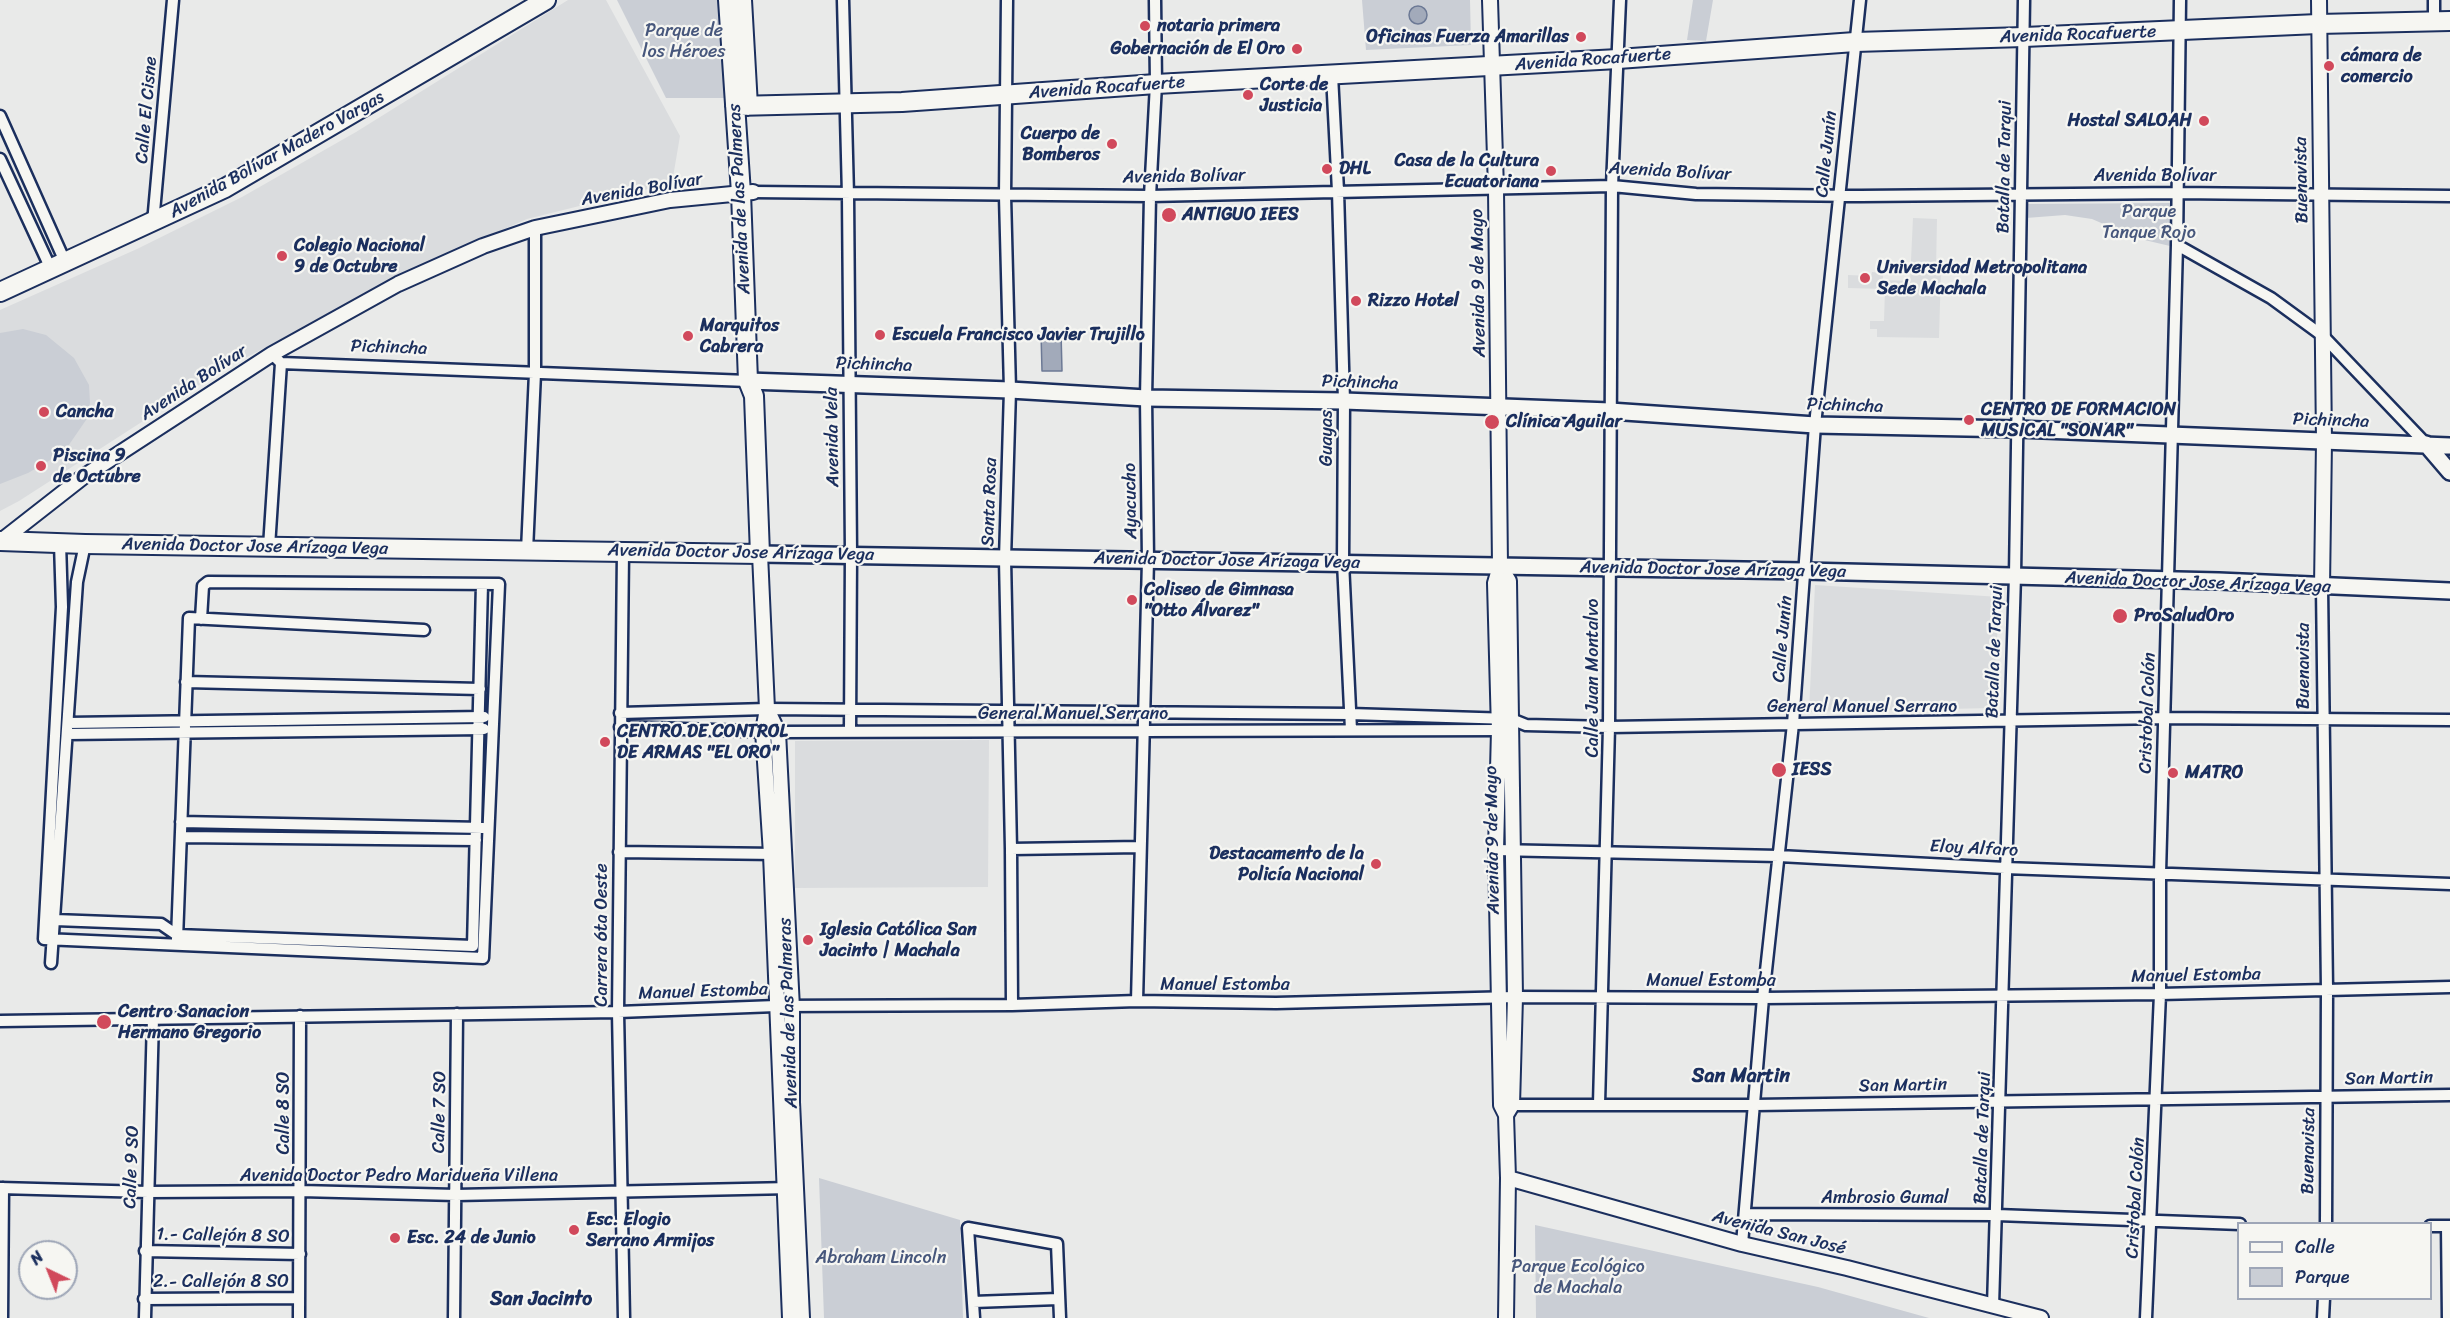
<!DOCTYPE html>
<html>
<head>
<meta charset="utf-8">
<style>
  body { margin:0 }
  #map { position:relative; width:2450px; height:1318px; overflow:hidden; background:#e9eae9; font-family:Sriracha,sans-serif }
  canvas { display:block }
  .legend { position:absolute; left:2237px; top:1222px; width:195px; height:78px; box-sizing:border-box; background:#f6f6f2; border:2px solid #9ea6b7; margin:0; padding:8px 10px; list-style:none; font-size:18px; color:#1b2f5e }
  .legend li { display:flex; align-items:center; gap:12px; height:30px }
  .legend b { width:30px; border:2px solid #9ea6b7 }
  .north { position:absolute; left:18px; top:1240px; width:60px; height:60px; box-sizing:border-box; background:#f6f6f2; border:2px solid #9ea6b7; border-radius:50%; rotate:317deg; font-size:16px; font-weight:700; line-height:24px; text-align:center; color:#1b2f5e }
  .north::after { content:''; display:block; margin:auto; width:21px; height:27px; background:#d1495b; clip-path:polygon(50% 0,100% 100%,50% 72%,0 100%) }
</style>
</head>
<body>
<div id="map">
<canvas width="2450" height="1318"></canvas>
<ul class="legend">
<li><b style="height:8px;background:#f6f6f2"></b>Calle</li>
<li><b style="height:16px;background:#caced5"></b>Parque</li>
</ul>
<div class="north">N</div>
</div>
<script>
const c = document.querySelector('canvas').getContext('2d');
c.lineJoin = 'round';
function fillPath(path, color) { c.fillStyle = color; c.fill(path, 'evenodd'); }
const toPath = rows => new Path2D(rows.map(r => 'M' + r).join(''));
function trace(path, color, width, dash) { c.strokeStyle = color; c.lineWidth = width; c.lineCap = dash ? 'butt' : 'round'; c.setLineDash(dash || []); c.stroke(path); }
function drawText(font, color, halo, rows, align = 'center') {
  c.font = font + ' Sriracha,sans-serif'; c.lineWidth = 4.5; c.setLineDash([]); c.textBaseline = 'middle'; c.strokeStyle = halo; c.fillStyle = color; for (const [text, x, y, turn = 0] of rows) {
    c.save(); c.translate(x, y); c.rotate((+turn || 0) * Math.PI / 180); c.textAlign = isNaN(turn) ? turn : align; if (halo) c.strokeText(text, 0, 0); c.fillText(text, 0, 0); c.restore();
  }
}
const built = toPath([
  [568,0,606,0,680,136,672,183,527,219,427,263,224,369,19,501,0,511,0,310,137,249,242,197,356,132],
  [1913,218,1937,219,1936,269,1941,269,1939,338,1877,337,1877,329,1870,329,1870,321,1884,321,1885,289,1848,288,1848,275,1871,276,1872,272,1883,273,1883,280,1910,281],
  [1815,585,2000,597,1992,708,1809,712],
  [989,740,988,887,795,888,795,741]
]);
const green = toPath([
  [617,0,722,0,728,98,666,98],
  [1362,0,1470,0,1471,45,1366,50],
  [1693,0,1713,0,1706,41,1687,40],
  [2170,203,2170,246,2136,238,2092,219,2065,215,2026,218,2026,204],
  [23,329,46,335,74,358,89,385,90,403,86,420,64,452,28,473,0,484,0,333],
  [819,1178,960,1220,963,1318,824,1318],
  [1535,1225,1818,1287,1929,1318,1536,1318]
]);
const water = toPath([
  '1409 15a9 9 0 1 1 18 0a9 9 0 1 1-18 0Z',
  [1061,332,1062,371,1042,371,1041,333,1061,332]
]);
const minor = toPath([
  [843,0,848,195,851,554,850,730],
  [1007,0,1005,196,1010,390,1005,559,1011,849,1012,1005],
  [2434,21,2434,0],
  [1332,75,1338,191,1344,401,1343,562,1351,730],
  [0,116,66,264],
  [0,159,51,269],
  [753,192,1150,196,1612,186,1696,194,1861,196,2178,193,2450,196],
  [153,223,173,0],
  [2177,245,2271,298,2323,336,2426,444],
  [272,354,281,363,748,381],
  [60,543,62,607,44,939,483,958,499,584,208,582,203,586,201,619],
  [269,547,281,363],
  [527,551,535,373,535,228],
  [623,552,618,1012,624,1318],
  [2322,587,2327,990,2326,1224],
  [186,682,480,689],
  [620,713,767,709,1350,714,1511,719,1526,725,1609,727,2165,718,2450,720],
  [68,723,484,717],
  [620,727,778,732,1504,730],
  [67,734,484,729],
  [181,822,483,828],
  [181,837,476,840],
  [1011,849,1140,847],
  [1496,850,1779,856,2005,868,2450,884],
  [619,852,777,854],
  [55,920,161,924,177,935,473,946,482,584],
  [177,939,189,618,424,630],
  [51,963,77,582,85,544],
  [1137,1001,1148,560,1146,398,1150,196,1156,84,1155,0],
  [0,1021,618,1012,776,1006,1012,1005,1137,1001,1276,1003,1515,997,1763,998,2160,994,2450,987],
  [1599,1104,1609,727,1612,186,1620,0],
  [1504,1105,1755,1105,2450,1095],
  [0,1188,148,1192,301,1191,456,1195,791,1188],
  [1745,1214,1997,1215,2240,1224],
  [2430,1226,2450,1226],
  [2447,1226,2448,1318],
  [1742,1244,1763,998,1793,724,1815,425,1860,0],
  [145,1251,300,1254],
  [144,1299,299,1298],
  [973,1302,1058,1299],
  [1993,1306,2015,575,2024,0],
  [2,1318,3,1188],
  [145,1318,153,1018],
  [299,1318,300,1016],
  [454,1318,457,1014],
  [974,1318,968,1228,1057,1244,1060,1318],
  [2146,1318,2160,994,2160,873,2177,245,2180,0],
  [2323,1318,2324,1298]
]);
const tertiary = toPath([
  [1490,0,1496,189,1500,566,1495,583,1499,730,1496,850,1501,1105,1506,1115,1508,1178,1506,1318],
  [2319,0,2324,441,2322,587],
  [0,542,83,477,272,354,398,284,483,246,535,228,670,200,753,192],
  [760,554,767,709,763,731,771,854,790,1318],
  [1500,566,1509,581,1515,997,1512,1105,1506,1115],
  [767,709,778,732,792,1008,792,1102,802,1318],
  [1508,1178,1742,1244,1847,1268,2041,1318]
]);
const secondary = toPath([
  [748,381,1010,390,1146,398,1344,401,1610,411,1815,425,2017,429,2450,446],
  [2426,444,2450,472],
  [760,554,1805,571,2219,581,2450,591]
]);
const primary = toPath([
  [742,0,748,106],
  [735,106,902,102,1156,84,1618,59,1855,42,2024,37,2318,24,2450,21],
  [0,292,225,188,546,0],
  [0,541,85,544,760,554,754,396,748,381,741,193,728,0]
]);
const markers = [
  [1145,26,6,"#d1495b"],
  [1581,37,6,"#d1495b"],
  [1297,49,6,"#d1495b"],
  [2329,66,6,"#d1495b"],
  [1248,95,6,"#d1495b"],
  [2204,121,6,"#d1495b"],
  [1112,144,6,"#d1495b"],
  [1327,169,6,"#d1495b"],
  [1551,171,6,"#d1495b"],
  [1169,215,8,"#d1495b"],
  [282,256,6,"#d1495b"],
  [1865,278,6,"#d1495b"],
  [1356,301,6,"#d1495b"],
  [880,335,6,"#d1495b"],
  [688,336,6,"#d1495b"],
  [44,412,6,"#d1495b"],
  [1969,420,6,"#d1495b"],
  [1492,422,8,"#d1495b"],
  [41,466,6,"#d1495b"],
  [1132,600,6,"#d1495b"],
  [2120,616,8,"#d1495b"],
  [605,742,6,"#d1495b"],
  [1779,770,8,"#d1495b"],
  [2173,773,6,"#d1495b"],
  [1376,864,6,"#d1495b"],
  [808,940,6,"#d1495b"],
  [104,1022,8,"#d1495b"],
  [574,1230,6,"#d1495b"],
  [395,1238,6,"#d1495b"]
];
const poiNames = [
  ["notaria primera",1157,26],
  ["Oficinas Fuerza Amarillas",1569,37,"right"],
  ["Gobernación de El Oro",1285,49,"right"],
  ["cámara de",2341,56],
  ["comercio",2341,77],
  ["Corte de",1260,85],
  ["Justicia",1260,106],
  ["Hostal SALOAH",2192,121,"right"],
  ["Cuerpo de",1100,134,"right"],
  ["Bomberos",1100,155,"right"],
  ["Casa de la Cultura",1539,161,"right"],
  ["Ecuatoriana",1539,182,"right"],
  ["DHL",1339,169],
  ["ANTIGUO IEES",1182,215],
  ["Colegio Nacional",294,246],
  ["9 de Octubre",294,267],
  ["Universidad Metropolitana",1877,268],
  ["Sede Machala",1877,289],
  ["Rizzo Hotel",1368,301],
  ["Marquitos",700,326],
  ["Cabrera",700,347],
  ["Escuela Francisco Javier Trujillo",892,335],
  ["CENTRO DE FORMACION",1981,410],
  ["MUSICAL \"SONAR\"",1981,431],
  ["Cancha",56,412],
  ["Clínica Aguilar",1506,422],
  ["Piscina 9",53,456],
  ["de Octubre",53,477],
  ["Coliseo de Gimnasa",1144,590],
  ["\"Otto Álvarez\"",1144,611],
  ["ProSaludOro",2134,616],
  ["CENTRO DE CONTROL",617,732],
  ["DE ARMAS \"EL ORO\"",617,753],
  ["IESS",1792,770],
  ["MATRO",2185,773],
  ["Destacamento de la",1364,854,"right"],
  ["Policía Nacional",1364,875,"right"],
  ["Iglesia Católica San",820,930],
  ["Jacinto | Machala",820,951],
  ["Centro Sanacion",118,1012],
  ["Hermano Gregorio",118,1033],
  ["Esc. Elogio",586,1220],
  ["Serrano Armijos",586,1241],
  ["Esc. 24 de Junio",407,1238]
];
const parkNames = [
  ["Parque de",684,31],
  ["los Héroes",684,52],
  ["Parque",2149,212],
  ["Tanque Rojo",2149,233],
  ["Abraham Lincoln",881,1258],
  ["Parque Ecológico",1578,1267],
  ["de Machala",1578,1288]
];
const streetNames = [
  ["Avenida Rocafuerte",2078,35,-2],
  ["Avenida Rocafuerte",1593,60,-4],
  ["Avenida Rocafuerte",1107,88,-4],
  ["Calle El Cisne",147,110,-85],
  ["Calle Junín",1827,154,-84],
  ["Avenida Bolívar Madero Vargas",277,155,-29],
  ["Batalla de Tarqui",2005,167,-89],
  ["Avenida Bolívar",1670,172,3],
  ["Avenida Bolívar",2155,176],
  ["Avenida Bolívar",1184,177,-1],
  ["Buenavista",2302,180,-91],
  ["Avenida Bolívar",642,190,-10],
  ["Avenida de las Palmeras",740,199,-93],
  ["Avenida 9 de Mayo",1479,283,-91],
  ["Pichincha",389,348,2],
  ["Pichincha",874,365,2],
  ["Avenida Bolívar",194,383,-33],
  ["Pichincha",1360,383,2],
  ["Pichincha",1845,406,2],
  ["Pichincha",2331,421,2],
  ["Avenida Vela",833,437,-91],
  ["Guayas",1327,438,-90],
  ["Ayacucho",1131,501,-91],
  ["Santa Rosa",990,502,-88],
  ["Avenida Doctor Jose Arízaga Vega",255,547,1],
  ["Avenida Doctor Jose Arízaga Vega",741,553,1],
  ["Avenida Doctor Jose Arízaga Vega",1227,561,1],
  ["Avenida Doctor Jose Arízaga Vega",1713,570,1],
  ["Avenida Doctor Jose Arízaga Vega",2198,583,2],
  ["Calle Junín",1783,639,-85],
  ["Batalla de Tarqui",1995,652,-88],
  ["Buenavista",2304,666,-90],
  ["Calle Juan Montalvo",1593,678,-90],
  ["General Manuel Serrano",1862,707],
  ["Cristobal Colón",2148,713,-88],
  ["General Manuel Serrano",1073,714],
  ["Avenida 9 de Mayo",1493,840,-91],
  ["Eloy Alfaro",1974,849,3],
  ["Carrera 6ta Oeste",602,935,-90],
  ["Manuel Estomba",2196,976,-1],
  ["Manuel Estomba",1711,981],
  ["Manuel Estomba",1225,985],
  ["Manuel Estomba",703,992,-2],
  ["Avenida de las Palmeras",789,1013,-92],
  ["San Martin",2389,1079,-1],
  ["San Martin",1903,1086,-1],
  ["Calle 7 SO",440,1112,-89],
  ["Calle 8 SO",284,1113,-90],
  ["Batalla de Tarqui",1983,1138,-88],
  ["Buenavista",2309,1151,-89],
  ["Calle 9 SO",132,1167,-88],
  ["Avenida Doctor Pedro Maridueña Villena",399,1176],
  ["Ambrosio Gumal",1885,1198],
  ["Cristobal Colón",2136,1198,-87],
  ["Avenida San José",1779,1233,14],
  ["1.- Callejón 8 SO",223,1236,1],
  ["2.- Callejón 8 SO",221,1282]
];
const neighbourhoodNames = [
  ["San Martin",1741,1077],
  ["San Jacinto",541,1300]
];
fillPath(built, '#dadcde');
fillPath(green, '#caced5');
fillPath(water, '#a2aaba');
trace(water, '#6c7995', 1.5);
trace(minor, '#1b2f5e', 15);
trace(tertiary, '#1b2f5e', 18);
trace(secondary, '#1b2f5e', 20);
trace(primary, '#1b2f5e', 22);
trace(minor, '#f6f6f2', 10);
trace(tertiary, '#f6f6f2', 14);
trace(secondary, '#f6f6f2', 15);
trace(primary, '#f6f6f2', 18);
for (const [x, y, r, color] of markers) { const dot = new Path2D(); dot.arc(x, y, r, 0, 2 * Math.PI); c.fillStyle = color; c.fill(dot); trace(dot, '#f6f6f2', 2); }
drawText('bold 18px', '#1b2f5e', '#f6f6f2', poiNames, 'left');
drawText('18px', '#47577c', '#f6f6f2', parkNames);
drawText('18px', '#1b2f5e', '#f6f6f2', streetNames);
drawText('bold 20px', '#1b2f5e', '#f6f6f2', neighbourhoodNames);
</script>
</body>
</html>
